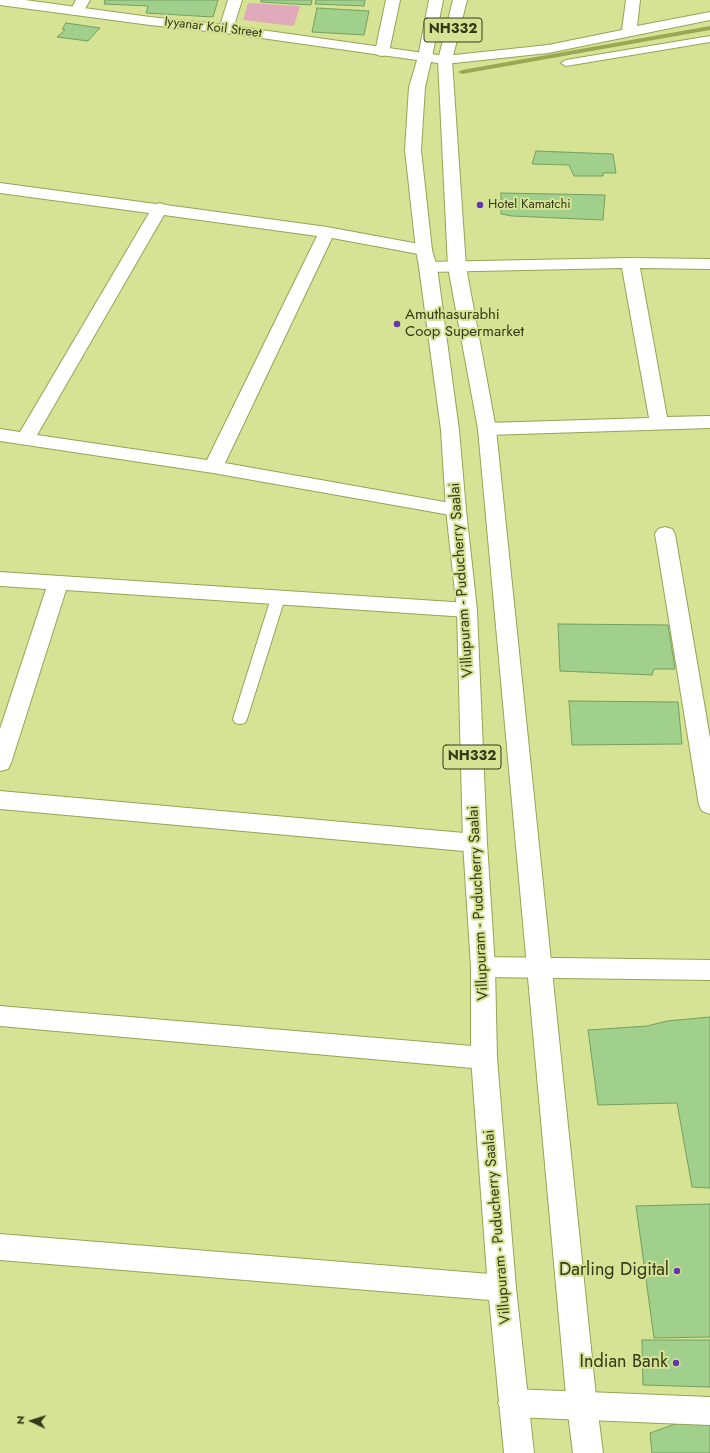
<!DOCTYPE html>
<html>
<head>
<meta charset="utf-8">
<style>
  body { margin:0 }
  #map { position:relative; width:710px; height:1453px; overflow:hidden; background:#d6e394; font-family:Jost,sans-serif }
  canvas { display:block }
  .north { position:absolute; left:12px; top:1401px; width:40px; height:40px; -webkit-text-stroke:3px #d6e394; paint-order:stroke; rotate:274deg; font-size:11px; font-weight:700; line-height:16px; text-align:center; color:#343918 }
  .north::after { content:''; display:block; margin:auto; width:14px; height:18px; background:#343918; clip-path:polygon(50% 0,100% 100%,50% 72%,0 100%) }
</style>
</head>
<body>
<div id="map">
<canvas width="710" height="1453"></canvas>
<div class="north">N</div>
</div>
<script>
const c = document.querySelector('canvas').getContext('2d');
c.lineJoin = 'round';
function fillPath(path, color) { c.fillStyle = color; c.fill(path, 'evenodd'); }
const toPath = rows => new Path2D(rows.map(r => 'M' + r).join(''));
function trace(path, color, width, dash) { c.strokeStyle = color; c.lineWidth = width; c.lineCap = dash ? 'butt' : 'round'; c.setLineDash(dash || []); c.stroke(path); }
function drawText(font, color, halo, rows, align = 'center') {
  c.font = font + ' Jost,sans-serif'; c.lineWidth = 4; c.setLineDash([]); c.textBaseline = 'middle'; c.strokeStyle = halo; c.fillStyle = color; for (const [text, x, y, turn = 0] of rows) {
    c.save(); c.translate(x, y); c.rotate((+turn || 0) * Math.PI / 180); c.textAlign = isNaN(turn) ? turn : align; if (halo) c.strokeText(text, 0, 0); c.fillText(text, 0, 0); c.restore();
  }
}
const green = toPath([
  [248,3,300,6,294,26,243,20]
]);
const stream = toPath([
  [710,26,710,30,462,74,458,72,462,70,710,26]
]);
const building = toPath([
  [105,0,218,0,213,17,146,13,148,6,104,4,105,0],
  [261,0,312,0,311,5,261,2,261,0],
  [316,0,365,0,364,6,315,4,316,0],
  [317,8,369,11,364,35,312,32,317,8],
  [66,23,100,28,88,41,57,37,65,30,62,29,66,23],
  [536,151,613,154,616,173,603,173,603,176,574,176,569,165,532,164,536,151],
  [501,193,605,195,603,220,512,216,501,214,501,193],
  [558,624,668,625,675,669,654,669,652,675,560,671,558,624],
  [569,701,678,702,682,744,572,745,569,701],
  [710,1017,710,1188,692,1187,677,1103,598,1105,588,1030,647,1026,667,1021,710,1017],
  [710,1204,710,1337,654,1338,636,1206,710,1204],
  [642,1340,710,1340,710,1387,643,1385,642,1340],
  [710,1418,710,1453,652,1453,650,1433,689,1419,710,1418]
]);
const service = toPath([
  [710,36,710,42,566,66,561,63,566,60,710,36],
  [278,593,283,595,285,598,247,719,245,723,240,724,235,723,233,719,271,598,273,595,278,593]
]);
const minor = toPath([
  [76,0,90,0,82,14,77,15,72,14,70,11,76,0],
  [228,0,242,0,233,29,231,32,226,33,221,32,219,29,228,0],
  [386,0,400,0,389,52,387,55,382,56,377,55,375,52,386,0],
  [626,0,640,0,637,26,710,12,710,20,548,53,445,64,440,63,438,60,440,57,445,56,548,45,622,30,626,0],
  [0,183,156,204,160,203,166,205,327,227,430,246,432,250,430,254,424,255,332,238,225,463,456,504,463,505,466,510,463,515,456,516,213,473,0,441,0,429,20,432,149,213,0,193,0,183],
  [164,215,317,236,207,460,37,435,164,215],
  [630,258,710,259,710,269,640,268,667,417,710,416,710,428,487,435,480,433,478,429,480,425,487,423,649,418,622,268,428,272,422,271,419,267,422,263,428,262,630,258],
  [665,527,672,529,675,534,710,738,710,814,702,811,699,805,655,534,658,529,665,527],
  [0,572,467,603,474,605,477,610,474,615,467,617,66,590,11,763,8,769,0,771,0,729,46,589,0,586,0,572],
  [0,791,475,834,483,837,487,843,483,849,475,852,0,809,0,791],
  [483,957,710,960,710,980,483,977,474,974,471,967,474,960,483,957],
  [0,1006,484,1047,493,1050,497,1058,493,1066,484,1069,0,1026,0,1006],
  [0,1234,502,1275,512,1279,516,1288,512,1297,502,1301,0,1260,0,1234],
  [513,1389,710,1397,710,1425,513,1417,503,1413,498,1403,503,1393,513,1389]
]);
const tertiary = toPath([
  [0,0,25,0,150,17,226,25,445,56,450,57,452,60,450,63,445,64,226,33,150,25,0,5,0,0]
]);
const trunk = toPath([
  [429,0,443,0,432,57,425,87,421,150,432,250,437,267,459,430,466,510,477,610,487,843,495,967,497,1058,516,1288,534,1453,504,1453,488,1288,471,1058,471,967,463,843,457,610,446,510,441,430,419,267,416,250,405,150,409,87,418,57,429,0],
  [453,0,467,0,452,60,466,267,496,429,597,1406,603,1453,573,1453,567,1406,478,429,448,267,438,60,453,0]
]);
const markers = [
  [480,205,4,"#6436ad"],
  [397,324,4,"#6436ad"],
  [677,1271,4,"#6436ad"],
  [676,1363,4,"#6436ad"]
];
const farStreetnames = [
  ["Iyyanar Koil Street",213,28,7]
];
const farPoinames = [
  ["Hotel Kamatchi",488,205]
];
const shields = [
  [453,30,58],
  [472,757,58]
];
const shieldNames = [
  ["NH332",453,30],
  ["NH332",472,757]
];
const poiNames = [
  ["Amuthasurabhi",405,315],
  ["Coop Supermarket",405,332]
];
const streetNames = [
  ["Villupuram - Puducherry Saalai",462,580,-94],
  ["Villupuram - Puducherry Saalai",479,903,-93],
  ["Villupuram - Puducherry Saalai",498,1227,-95]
];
const nearPoinames = [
  ["Darling Digital",669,1271],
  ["Indian Bank",668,1363]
];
fillPath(green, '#e1a9bc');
fillPath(stream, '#9ba752');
fillPath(building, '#a1cf8c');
trace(building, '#749f5f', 1);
trace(service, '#97a256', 2);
trace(minor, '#97a256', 2);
trace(tertiary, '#97a256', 2);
trace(trunk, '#97a256', 2);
fillPath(service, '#fff');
fillPath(minor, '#fff');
fillPath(tertiary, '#fff');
fillPath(trunk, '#fff');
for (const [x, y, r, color] of markers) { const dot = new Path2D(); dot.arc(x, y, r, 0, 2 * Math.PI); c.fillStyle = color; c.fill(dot); trace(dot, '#d6e394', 1.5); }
drawText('13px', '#343918', '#d6e394', farStreetnames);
drawText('13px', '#343918', '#d6e394', farPoinames, 'left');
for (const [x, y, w] of shields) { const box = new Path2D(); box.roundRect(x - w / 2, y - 12, w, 24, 3); c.fillStyle = '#d6e394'; c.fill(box); trace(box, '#343918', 1); }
drawText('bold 14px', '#343918', null, shieldNames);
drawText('15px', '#343918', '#d6e394', poiNames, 'left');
drawText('15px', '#343918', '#d6e394', streetNames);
drawText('18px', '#343918', '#d6e394', nearPoinames, 'right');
</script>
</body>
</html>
